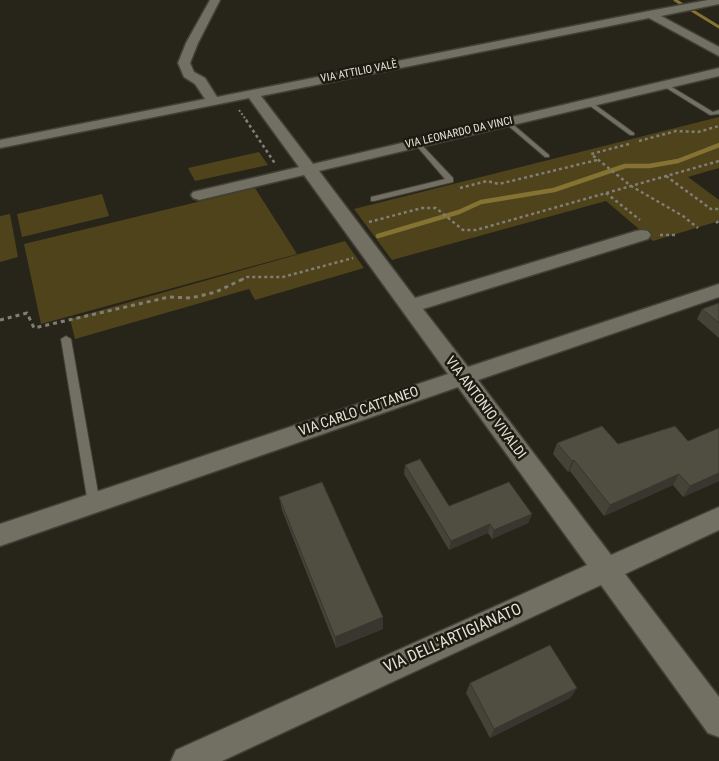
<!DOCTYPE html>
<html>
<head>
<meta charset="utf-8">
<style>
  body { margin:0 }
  canvas { display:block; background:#27241a }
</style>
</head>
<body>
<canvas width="719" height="761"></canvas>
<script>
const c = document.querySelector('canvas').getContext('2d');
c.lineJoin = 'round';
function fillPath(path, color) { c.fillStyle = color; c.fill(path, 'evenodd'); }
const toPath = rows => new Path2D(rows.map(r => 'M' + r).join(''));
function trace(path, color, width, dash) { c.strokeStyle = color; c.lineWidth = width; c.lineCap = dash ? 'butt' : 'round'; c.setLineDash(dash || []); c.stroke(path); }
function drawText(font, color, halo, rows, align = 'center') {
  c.font = font + ' "Roboto Condensed",sans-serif'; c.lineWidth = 5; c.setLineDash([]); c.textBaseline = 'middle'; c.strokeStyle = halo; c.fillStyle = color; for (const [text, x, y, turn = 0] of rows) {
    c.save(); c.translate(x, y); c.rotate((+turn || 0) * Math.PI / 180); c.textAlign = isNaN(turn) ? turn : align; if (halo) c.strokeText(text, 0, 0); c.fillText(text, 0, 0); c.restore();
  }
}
const green = toPath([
  [719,117,719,168,688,177,719,200,719,221,653,241,606,201,392,260,354,209],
  [259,152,268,165,195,181,188,168],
  [255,188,297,254,41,324,24,244],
  [102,194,109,216,22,237,17,214],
  [10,214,18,257,0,262,0,216],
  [345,241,364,268,255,300,249,289,75,339,70,319]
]);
const streamFar1 = toPath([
  [675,0,719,27]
]);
const stream = toPath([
  [378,236,459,212,481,202,554,190,625,166,649,166,678,161,719,145]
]);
const pathFar2 = toPath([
  [239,110,247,121]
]);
const pathFar1 = toPath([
  [246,120,276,165],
  [639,141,676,131,698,132,719,126],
  [629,144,591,154,631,186,683,216,698,228],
  [666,176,711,209,719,209],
  [460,188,487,181,499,184,597,160],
  [606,193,640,220],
  [369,222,422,208,436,208,463,230,476,230,719,161],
  [716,223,719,221],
  [660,235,677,235],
  [241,280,247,277,283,277,353,258]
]);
const path = toPath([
  [0,320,27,313,34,328,169,297,191,298,216,292,243,279]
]);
const lane = toPath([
  [663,84,667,84,713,112,719,110,719,114,710,115,663,86,663,84],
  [586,101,590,101,634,133,634,135,630,135,586,103,586,101],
  [505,121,509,121,549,155,549,157,545,157,505,123,505,121],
  [417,141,419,142,453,178,453,182,374,201,371,201,371,197,445,179,415,144,415,142,417,141],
  [66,336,71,339,100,504,98,508,94,509,90,508,88,504,61,339,66,336]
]);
const street = toPath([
  [210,0,220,0,198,43,190,63,194,72,205,78,217,97,649,11,708,0,719,0,719,4,661,16,719,47,719,56,649,18,261,96,313,164,719,68,719,76,319,171,415,298,636,231,642,230,648,231,651,235,648,239,423,309,468,367,719,284,719,297,478,380,611,555,719,507,719,530,625,574,719,697,719,737,708,733,601,585,222,761,171,761,176,750,587,565,458,387,0,546,0,524,448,374,304,175,199,200,193,198,191,195,193,192,299,167,249,98,0,148,0,140,205,99,195,84,184,77,178,63,186,43,210,0]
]);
const wall = toPath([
  [719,303,719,338,697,319,702,309],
  [557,443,618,444,719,481,683,497,673,485,604,516,570,471,568,472,553,454],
  [405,465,449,506,532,514,528,523,492,539,488,533,449,550,404,474],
  [279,497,383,617,383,629,336,648,282,510],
  [470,683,577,688,570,698,490,738,466,693]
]);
const shadedWall = toPath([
  [574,460,570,471,568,472,572,461],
  [719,473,719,481,683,497,690,486],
  [679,474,673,485,604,516,610,505],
  [532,514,528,523,492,539,494,530],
  [490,524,488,533,449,550,451,541],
  [383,617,383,629,336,648,335,637],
  [577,688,570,698,490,738,494,729]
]);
const building = toPath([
  [719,303,719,323,702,309,719,303],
  [602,426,618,444,675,426,688,441,719,428,719,473,690,486,679,474,610,505,574,460,572,461,557,443,602,426],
  [420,459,449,506,509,482,532,514,494,530,490,524,451,541,405,465,420,459],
  [322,482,383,617,335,637,279,497,322,482],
  [550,645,577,688,494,729,470,683,550,645]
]);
const farStreetnames = [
  ["VIA ATTILIO VALÈ",359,72,-11],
  ["VIA LEONARDO DA VINCI",459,133,-13]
];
const streetNames = [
  ["VIA ANTONIO VIVALDI",485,408,53],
  ["VIA CARLO CATTANEO",359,412,-19]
];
const nearStreetnames = [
  ["VIA DELL'ARTIGIANATO",453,639,-24]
];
fillPath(green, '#4f431b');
trace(streamFar1, '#857333', 3);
trace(stream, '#857333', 4.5);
trace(lane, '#434038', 2);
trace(street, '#434038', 3);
trace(pathFar2, '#817e76', 2, [2, 2]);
trace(pathFar1, '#817e76', 2.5, [3, 3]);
trace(path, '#817e76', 3, [4, 4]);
fillPath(lane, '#726f63');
fillPath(street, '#726f63');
fillPath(wall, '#454238');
fillPath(shadedWall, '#38362e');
fillPath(building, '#504d41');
trace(building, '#38362e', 1);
drawText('11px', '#e3e1da', '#1e1b11', farStreetnames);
drawText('14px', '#e3e1da', '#1e1b11', streetNames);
drawText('16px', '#e3e1da', '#1e1b11', nearStreetnames);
</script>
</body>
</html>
